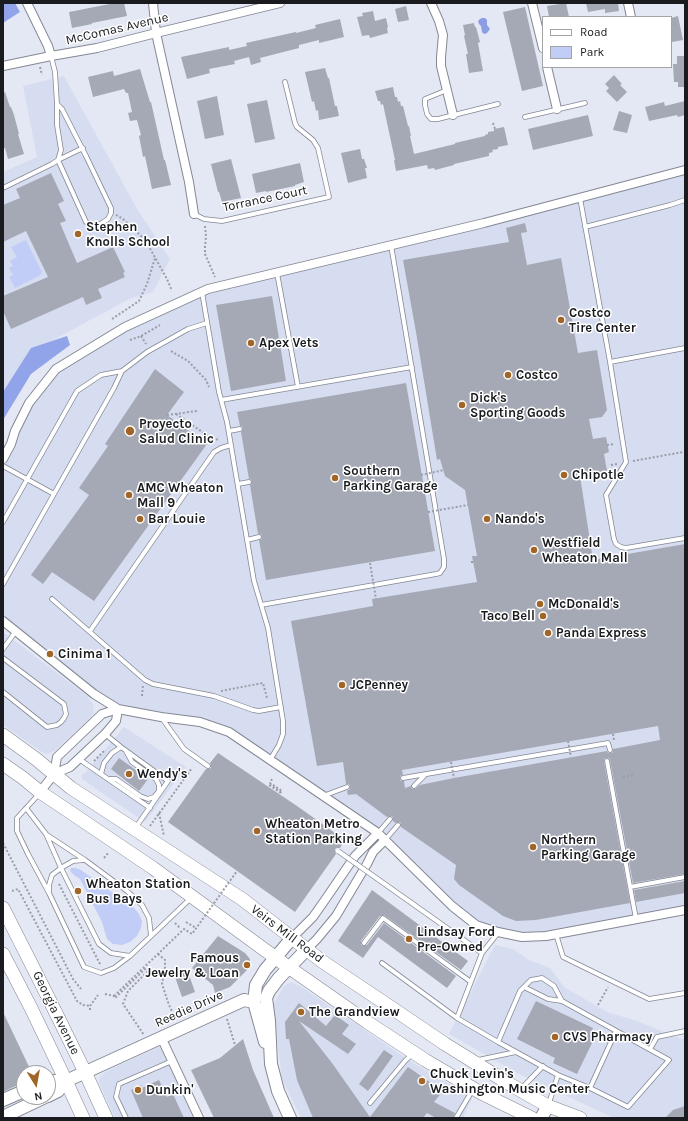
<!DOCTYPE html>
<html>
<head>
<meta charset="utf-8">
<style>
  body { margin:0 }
  #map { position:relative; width:688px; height:1121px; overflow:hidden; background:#e4e8f4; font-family:Karla,sans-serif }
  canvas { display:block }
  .frame { position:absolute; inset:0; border:4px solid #191b1f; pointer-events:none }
  .legend { position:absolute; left:542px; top:16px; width:130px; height:52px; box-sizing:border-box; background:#fff; border:1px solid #a3a4a5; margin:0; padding:5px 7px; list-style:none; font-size:12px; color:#191b1f }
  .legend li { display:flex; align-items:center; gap:8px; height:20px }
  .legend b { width:20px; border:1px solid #a3a4a5 }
  .north { position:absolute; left:16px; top:1065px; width:40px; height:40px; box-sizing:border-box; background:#fff; border:1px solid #a3a4a5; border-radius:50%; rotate:169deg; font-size:11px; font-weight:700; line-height:16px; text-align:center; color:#191b1f }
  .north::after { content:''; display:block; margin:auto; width:14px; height:18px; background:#a16527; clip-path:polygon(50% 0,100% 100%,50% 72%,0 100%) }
</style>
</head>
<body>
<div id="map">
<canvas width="688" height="1121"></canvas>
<div class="frame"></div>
<ul class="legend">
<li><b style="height:5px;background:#fff"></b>Road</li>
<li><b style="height:11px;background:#c1cdf7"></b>Park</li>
</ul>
<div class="north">N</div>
</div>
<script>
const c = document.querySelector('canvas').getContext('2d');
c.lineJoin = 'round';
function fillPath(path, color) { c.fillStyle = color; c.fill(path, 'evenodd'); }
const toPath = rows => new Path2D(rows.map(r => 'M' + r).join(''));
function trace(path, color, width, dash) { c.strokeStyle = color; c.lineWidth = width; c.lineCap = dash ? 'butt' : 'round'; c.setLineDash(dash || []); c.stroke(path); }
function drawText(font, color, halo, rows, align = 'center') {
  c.font = font + ' Karla,sans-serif'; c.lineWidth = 3; c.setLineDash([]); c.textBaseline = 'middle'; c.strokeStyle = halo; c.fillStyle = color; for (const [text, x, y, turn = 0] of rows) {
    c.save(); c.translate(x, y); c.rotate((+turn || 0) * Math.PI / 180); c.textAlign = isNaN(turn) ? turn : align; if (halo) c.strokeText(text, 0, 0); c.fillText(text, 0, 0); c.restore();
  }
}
const built = toPath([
  [64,76,137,209,170,259,153,292,129,299,35,350,3,402,3,172,37,157,23,86],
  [685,170,685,910,546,936,495,936,476,925,378,833,229,732,200,722,118,709,3,621,3,459,15,431,56,369,125,327,208,289],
  [3,632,86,695,93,704,94,713,88,720,54,751,50,753,46,754,42,752,3,725],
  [124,727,186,767,145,822,99,791,81,778,82,775,87,771],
  [495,945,513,949,529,960,550,968,564,987,607,1012,637,1021,681,1039,685,1039,685,1118,614,1118,517,1073,449,1034],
  [291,982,302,987,410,1061,472,1098,463,1118,301,1118,282,1079,273,1005,284,986],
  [161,1046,194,1118,115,1118,99,1083,100,1077,107,1071]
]);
const green = toPath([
  [26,240,42,272,39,276,15,288,9,277,13,275,9,268,13,266,10,261,17,257,11,247],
  [71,868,76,868,81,870,134,908,139,914,142,921,141,928,137,936,130,942,122,945,113,944,107,939,102,922,80,879,74,875,70,871]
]);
const forest = toPath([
  [3,3,15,3,20,12,3,23],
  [67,336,70,345,31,374,3,420,3,392,31,348]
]);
const water = toPath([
  [482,18,485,18,487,20,487,25,490,29,487,33,484,34,482,32,481,26,479,24,478,21,480,19]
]);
const building = toPath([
  [115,3,124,3,127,16,92,23,92,24,72,28,69,12],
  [566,3,569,17,549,17,547,6],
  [586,3,618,3,619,11,605,13,605,9,588,12],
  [406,6,409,20,398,22,395,9],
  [525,7,543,86,522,91,503,12],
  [373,11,375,21,386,18,388,27,387,28,388,33,370,38,369,35,362,36,357,17,363,16,362,13],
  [678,16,683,40,672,42,671,38,671,18],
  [340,19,344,37,319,43,319,40,299,45,299,48,260,58,261,62,251,65,249,57,234,61,235,64,209,69,210,73,187,79,181,57,229,47,229,50,247,46,246,43,296,32,296,33,316,28,315,25],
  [474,23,475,27,476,27,480,42,478,43,483,71,469,73,466,54,468,54,464,36,465,35,463,25],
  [677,56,685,56,685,87,678,87,678,82,674,82,673,64,677,64],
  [325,68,328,78,329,78,335,106,337,106,339,116,319,120,318,110,316,111,314,101,312,102,305,72],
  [140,69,150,102,151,102,164,160,165,160,171,185,152,189,145,156,143,157,139,136,141,135,137,120,130,121,128,113,132,112,128,93,126,93,124,89,93,97,88,77,113,71,114,76],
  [614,75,622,84,620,85,627,92,617,102,606,91,609,88,605,84],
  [393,87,395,97,397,97,398,102,400,101,401,106,403,106,408,126,409,126,411,136,410,136,414,154,455,144,455,143,485,136,485,135,488,134,488,132,494,131,494,129,504,127,508,145,498,147,498,149,492,150,493,152,489,153,489,156,454,164,454,165,435,170,434,168,428,169,427,165,396,171,394,160,395,160,383,104,381,105,380,101,378,101,375,91],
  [5,92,10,107,11,107,14,115,19,134,18,134,24,154,8,159,5,148,3,148,3,93],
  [217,96,224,135,205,139,197,101],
  [267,100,275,139,255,143,247,104],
  [685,101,685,115,678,117,677,115,649,121,645,107,664,102,665,106],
  [619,111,632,115,627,133,613,130],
  [588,115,593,136,533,150,528,129],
  [360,149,362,159,364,159,367,168,365,168,367,178,348,183,341,153],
  [231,159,241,198,222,202,219,192,218,192,211,164],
  [300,163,304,182,295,185,295,186,266,192,266,191,256,193,252,174],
  [51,173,64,201,58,204,66,221,60,223,77,263,113,247,125,272,123,273,125,277,98,289,102,298,86,305,83,297,11,329,3,311,3,296,48,277,26,231,3,242,3,205,20,198,16,189],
  [525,223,527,232,521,233,527,265,561,258,578,353,597,350,607,410,602,417,589,419,593,439,606,437,609,452,604,454,607,471,580,476,593,560,685,544,685,874,633,883,610,760,609,758,606,758,604,759,604,762,630,903,536,920,516,921,503,916,459,885,454,879,456,865,401,827,401,824,400,822,397,822,395,823,393,821,393,818,392,816,389,816,387,817,356,794,348,795,347,791,350,789,350,786,349,784,346,784,343,762,317,766,291,621,373,606,372,599,477,582,472,556,477,556,465,490,445,476,440,459,437,460,416,332,403,260,509,242,506,228],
  [658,726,660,740,613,749,613,752,611,753,608,753,607,751,454,778,420,785,415,789,412,789,411,786,405,788,404,781,401,781,400,779,400,776,403,775,402,770],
  [272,296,286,381,231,391,216,305],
  [155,369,184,392,167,415,207,444,94,601,52,572,43,584,31,575,89,495,79,488,108,446,105,444],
  [406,383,435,551,266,580,259,540,262,539,262,537,261,534,258,534,250,485,252,482,251,479,249,479,241,432,243,429,242,426,240,426,237,412],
  [218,753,297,806,345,840,340,848,337,848,335,849,336,854,295,912,168,822,206,769,208,769,211,768,211,766,210,763],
  [119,758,148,779,139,791,111,769],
  [685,881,685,893,636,902,634,890],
  [372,890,468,961,461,970,384,915,380,916,361,941,361,945,364,946,367,945,384,923,456,976,447,988,378,937,363,958,338,941],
  [218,936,245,953,250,959,250,967,230,987,215,993,213,985,192,968],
  [187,969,195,992,182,997,174,974],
  [536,1001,593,1028,590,1035,594,1039,577,1074,553,1063,555,1058,517,1039],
  [299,1003,326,1026,335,1015,349,1025,342,1034,356,1044,348,1054,299,1021,332,1063,370,1117,408,1067,443,1091,434,1102,455,1113,453,1118,436,1118,427,1113,423,1118,313,1118,297,1080,289,1039,286,1039,285,1022],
  [3,1012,32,1073,24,1073,24,1082,3,1092],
  [243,1039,253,1070,274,1118,214,1118,191,1070,220,1058],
  [384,1050,393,1056,368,1091,359,1084],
  [159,1080,167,1097,173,1094,184,1118,143,1118,131,1090,141,1085,142,1088],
  [685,1106,685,1118,665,1118,673,1110]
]);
const path = toPath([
  [40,67,42,75],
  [493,123,495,129],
  [116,215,123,219,142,237,147,243,167,279,172,291],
  [205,226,206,236,205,247,205,254,215,277],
  [112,319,139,301,147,284,155,258],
  [141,336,146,344],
  [130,340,141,336,160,325],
  [171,351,188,361,206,380,209,387],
  [176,414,214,440,219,439],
  [167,415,197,411],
  [607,445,615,444],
  [633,461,683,452],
  [611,465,617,464],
  [471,562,473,562],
  [221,691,263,683,267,698],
  [142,696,143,685],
  [613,734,614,740],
  [94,761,104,751],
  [623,777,633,775],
  [272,779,270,783,282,791,281,792,269,784,269,785,281,793,281,794],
  [159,813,164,836],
  [150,826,192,768],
  [3,843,73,979,81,989],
  [104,858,109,852],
  [59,884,101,966],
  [12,891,18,889,77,1001,83,1005,90,1006],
  [186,922,196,928],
  [175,923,180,928],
  [158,954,165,960,165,968,162,984,169,1005,176,1020],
  [105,994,114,996,115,998,146,968,149,970,128,991,123,1004,144,1035],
  [598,1005,608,987],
  [90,1010,90,1006,98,995],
  [227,1019,235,1045]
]);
const lane = toPath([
  [51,56,55,72,57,104,57,125,61,150,58,160,86,222,90,224,95,226,102,223,108,219,111,213,111,208,86,156,62,109,57,104],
  [447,90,425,99,425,105,427,114,431,119,438,119,498,104],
  [525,117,585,103],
  [3,188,52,164,58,160,83,148],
  [580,198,610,362,626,462,606,495,614,539,616,544,621,547,626,548,685,538],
  [194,214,204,219,222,221,329,197,318,148,313,140,297,127,295,123,285,82],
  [585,227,670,205,685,200],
  [277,273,298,387],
  [202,292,219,392,227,422,254,581,268,628,283,721,283,734,279,745,270,760],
  [610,362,685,348],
  [221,400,412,367],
  [229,431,240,429],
  [3,466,54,494],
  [238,484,249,482],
  [3,522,77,391,101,375,122,371],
  [247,540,259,537],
  [3,584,114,388,122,371,147,352,188,329,207,323],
  [52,599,145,680,153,684,214,696,253,710,259,711,281,707],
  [261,605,436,574,440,573,444,567,444,559,391,245],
  [90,631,214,452,221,448,231,445],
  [3,649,16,631],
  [3,658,64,704,66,714,64,718,61,722,57,725,47,727,3,692],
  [161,717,184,749,208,766],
  [105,734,121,747,168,781,136,827],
  [79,759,150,808],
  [607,761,636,919],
  [101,774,104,763,112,753,121,747],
  [403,778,608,743,610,750],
  [108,779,116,779,140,796,148,799,154,797,159,791,159,785,156,779,132,762,126,751],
  [414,786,425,775],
  [39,794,17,818,17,831,28,854,49,893,84,967,101,973,114,968,130,956,191,898],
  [323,796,347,787],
  [26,808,46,834,61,868,99,944,111,953,130,956],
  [378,833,390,819],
  [47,835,85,860,127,891,142,905,149,918,151,936],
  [385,840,398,825],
  [630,887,685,877],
  [49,891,49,885,52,875,61,868,73,861,84,860],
  [430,916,482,953],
  [556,934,563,957,649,999,685,993],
  [364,943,383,918,471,982],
  [382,963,457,1018,482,953,498,933],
  [524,987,548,999,562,1001],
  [457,1018,498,1042,558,1075,590,1088,628,1107,669,1060,562,1001,554,986,542,978,531,980,520,991,498,1042],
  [650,1049,657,1037,685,1031],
  [478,1060,516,1052],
  [590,1088,616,1031],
  [521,1089,543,1066],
  [370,1103,405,1061,412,1054],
  [549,1103,558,1075],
  [126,1118,116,1097,119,1084,172,1061],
  [456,1118,472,1091]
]);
const street = toPath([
  [27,3,48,46,51,56],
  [153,3,156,33,189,182,194,214],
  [431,3,439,21,443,35,441,57,441,66,453,115],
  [532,3,543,48],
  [628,3,631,17],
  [3,66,51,56,97,48,156,33,280,3],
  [547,67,557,109],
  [3,459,11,444,15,431,29,403,56,369,125,327,208,289,484,223,685,170],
  [3,621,94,694,118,709,161,717,200,722,229,732,378,833,452,906,476,925,498,932,522,937,546,936,685,910],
  [54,774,70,767,105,734,116,721,118,709],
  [40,792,54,774,57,757,102,714,118,709],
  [292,938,313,917,327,897,355,856,378,833],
  [307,949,317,939,336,916,367,864,373,852,385,840],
  [161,1037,199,1118]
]);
const secondary = toPath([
  [265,1042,254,1002,256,985,265,970,292,938],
  [48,1082,53,1081,66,1081,244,1000,254,1002],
  [48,1096,58,1091,66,1081],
  [3,1100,24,1091],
  [3,1117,45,1097],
  [290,1118,278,1091,271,1064,269,1021,266,998,269,991,279,978,307,949],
  [541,1118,548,1106]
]);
const primary = toPath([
  [3,735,36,759,71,788,242,899,323,962,380,1000,445,1044,511,1085,548,1106,580,1118],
  [3,764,23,778,40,792,58,804,153,868,284,964,367,1022,425,1060,481,1093,532,1118],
  [3,908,49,999,85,1072,106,1118],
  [3,954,31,1008,66,1081,83,1118]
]);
const pathBridge = toPath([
  [421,475,444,470],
  [428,512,468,505],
  [370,563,376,599],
  [568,741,571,757],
  [451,762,454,778],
  [114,996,184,929,192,934,237,871]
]);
const laneBridge = toPath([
  [338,851,430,916]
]);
const markers = [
  [78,234,4,"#a16527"],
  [561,320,4,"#a16527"],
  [251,343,4,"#a16527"],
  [508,375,4,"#a16527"],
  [462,405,4,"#a16527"],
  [130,431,5,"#a16527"],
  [564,475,4,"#a16527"],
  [335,478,4,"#a16527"],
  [129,495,4,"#a16527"],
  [140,519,4,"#a16527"],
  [487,519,4,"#a16527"],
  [534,550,4,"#a16527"],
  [540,604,4,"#a16527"],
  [543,616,4,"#a16527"],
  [548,633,4,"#a16527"],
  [50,654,4,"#a16527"],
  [342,685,4,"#a16527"],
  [129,774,4,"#a16527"],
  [257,831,4,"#a16527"],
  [533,847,4,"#a16527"],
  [78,891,4,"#a16527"],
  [409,939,4,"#a16527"],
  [247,965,4,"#a16527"],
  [301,1012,4,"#a16527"],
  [555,1037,4,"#a16527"],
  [422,1081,4,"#a16527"],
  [138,1090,4,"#a16527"]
];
const streetNames = [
  ["McComas Avenue",117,29,-13],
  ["Torrance Court",265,199,-12],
  ["Veirs Mill Road",287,934,37],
  ["Reedie Drive",189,1009,-24],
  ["Georgia Avenue",56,1013,64]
];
const poiNames = [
  ["Stephen",86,227],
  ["Knolls School",86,242],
  ["Costco",569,313],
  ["Tire Center",569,328],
  ["Apex Vets",259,343],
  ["Costco",516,375],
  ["Dick's",470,398],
  ["Sporting Goods",470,413],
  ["Proyecto",139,424],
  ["Salud Clinic",139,439],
  ["Southern",343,471],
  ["Parking Garage",343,486],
  ["Chipotle",572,475],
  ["AMC Wheaton",137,488],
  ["Mall 9",137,503],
  ["Bar Louie",148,519],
  ["Nando's",495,519],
  ["Westfield",542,543],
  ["Wheaton Mall",542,558],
  ["McDonald's",548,604],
  ["Taco Bell",535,616,"right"],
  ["Panda Express",556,633],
  ["Cinima 1",58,654],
  ["JCPenney",350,685],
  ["Wendy's",137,774],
  ["Wheaton Metro",265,824],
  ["Station Parking",265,839],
  ["Northern",541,840],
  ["Parking Garage",541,855],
  ["Wheaton Station",86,884],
  ["Bus Bays",86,899],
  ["Lindsay Ford",417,932],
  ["Pre-Owned",417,947],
  ["Famous",239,958,"right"],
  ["Jewelry & Loan",239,973,"right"],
  ["The Grandview",309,1012],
  ["CVS Pharmacy",563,1037],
  ["Chuck Levin's",430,1074],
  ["Washington Music Center",430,1089],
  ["Dunkin'",146,1090]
];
fillPath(built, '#d7ddf0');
fillPath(green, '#c1cdf7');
fillPath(forest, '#92a4e9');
fillPath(water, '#8c9ee3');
fillPath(building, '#a5a9b5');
trace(lane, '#848893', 5.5);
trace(street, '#848893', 10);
trace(secondary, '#848893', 14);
trace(primary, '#848893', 14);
trace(path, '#9a9da7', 2, [2, 2]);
trace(lane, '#fff', 4);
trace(street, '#fff', 8);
trace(secondary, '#fff', 12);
trace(primary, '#fff', 13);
trace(laneBridge, '#848893', 5.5, []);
trace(pathBridge, '#9a9da7', 2, [2, 2]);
trace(laneBridge, '#fff', 4);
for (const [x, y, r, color] of markers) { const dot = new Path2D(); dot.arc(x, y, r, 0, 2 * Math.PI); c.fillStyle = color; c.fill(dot); trace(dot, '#fff', 1.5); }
drawText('13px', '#191b1f', '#fff', streetNames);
drawText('bold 13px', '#191b1f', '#fff', poiNames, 'left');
</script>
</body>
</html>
